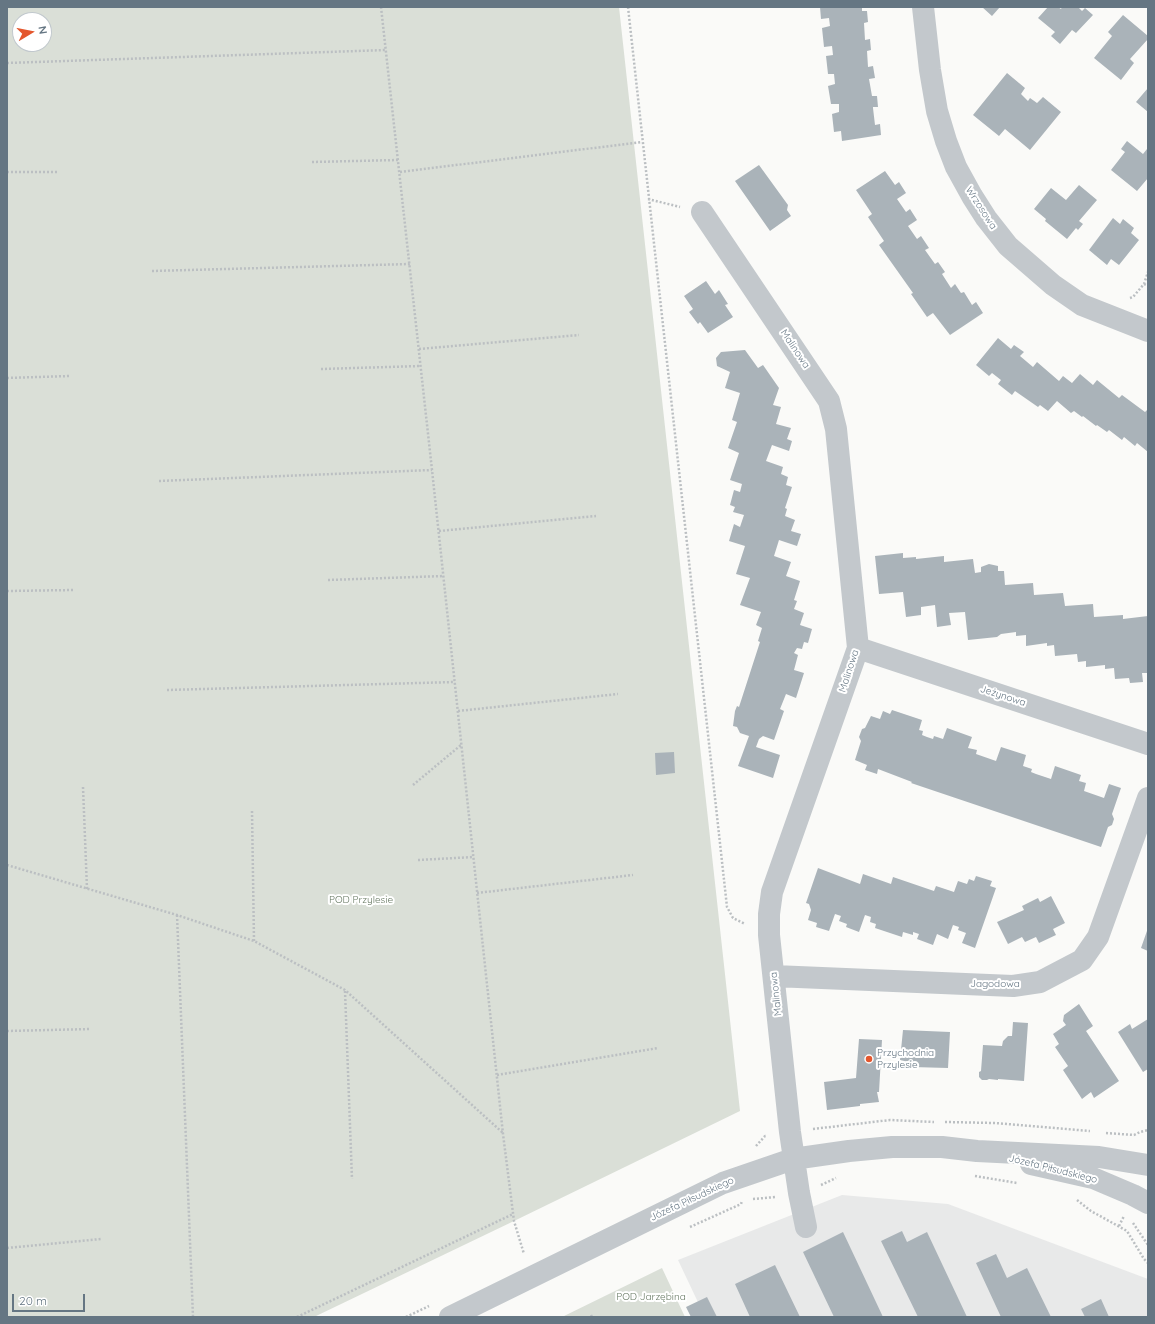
<!DOCTYPE html>
<html>
<head>
<meta charset="utf-8">
<style>
  body { margin:0 }
  #map { position:relative; width:1155px; height:1324px; overflow:hidden; background:#fafaf8; font-family:Quicksand,sans-serif }
  canvas { display:block }
  .frame { position:absolute; inset:0; border:8px solid #657683; pointer-events:none }
  .north { position:absolute; left:12px; top:12px; width:40px; height:40px; box-sizing:border-box; background:#fff; border:1px solid #c1c8cd; border-radius:50%; rotate:80deg; font-size:11px; font-weight:700; line-height:16px; text-align:center; color:#657683 }
  .north::after { content:''; display:block; margin:auto; width:14px; height:18px; background:#e4572e; clip-path:polygon(50% 0,100% 100%,50% 72%,0 100%) }
  .scale { position:absolute; left:12px; top:1294px; width:73px; height:18px; box-sizing:border-box; border:2px solid #657683; border-top:0; padding-left:5px; font-size:12px; line-height:14px; white-space:nowrap; color:#657683; -webkit-text-stroke:3px #fff; paint-order:stroke }
</style>
</head>
<body>
<div id="map">
<canvas width="1155" height="1324"></canvas>
<div class="frame"></div>
<div class="north">N</div>
<div class="scale">20 m</div>
</div>
<script>
const c = document.querySelector('canvas').getContext('2d');
c.lineJoin = 'round';
function fillPath(path, color) { c.fillStyle = color; c.fill(path, 'evenodd'); }
const toPath = rows => new Path2D(rows.map(r => 'M' + r).join(''));
function trace(path, color, width, dash) { c.strokeStyle = color; c.lineWidth = width; c.lineCap = dash ? 'butt' : 'round'; c.setLineDash(dash || []); c.stroke(path); }
function drawText(font, color, halo, rows, align = 'center') {
  c.font = font + ' Quicksand,sans-serif'; c.lineWidth = 4; c.setLineDash([]); c.textBaseline = 'middle'; c.strokeStyle = halo; c.fillStyle = color; for (const [text, x, y, turn = 0] of rows) {
    c.save(); c.translate(x, y); c.rotate((+turn || 0) * Math.PI / 180); c.textAlign = isNaN(turn) ? turn : align; if (halo) c.strokeText(text, 0, 0); c.fillText(text, 0, 0); c.restore();
  }
}
const built = toPath([
  [842,1195,948,1204,1148,1279,1148,1317,705,1317,678,1260]
]);
const green = toPath([
  [7,7,619,7,740,1111,514,1221,314,1317,7,1317],
  [20,20,44,20,44,44,20,44],
  [662,1268,685,1317,562,1317]
]);
const building = toPath([
  [820,7,862,7,862,11,867,11,868,22,864,23,865,40,870,39,871,50,867,51,868,67,873,66,875,78,869,79,872,96,877,96,878,107,873,107,873,108,875,125,880,124,881,135,842,141,841,131,834,132,832,114,839,112,839,104,831,104,828,86,835,84,834,74,828,74,826,56,833,55,832,46,824,47,822,28,830,26,829,18,821,19],
  [982,7,1000,7,992,16],
  [1048,7,1058,7,1061,9,1062,7,1078,7,1082,11,1085,8,1093,15,1076,33,1072,30,1060,44,1051,36,1055,32,1038,18],
  [1123,15,1148,36,1148,39,1130,59,1134,63,1121,80,1094,58,1112,36,1108,32],
  [1007,73,1025,88,1021,94,1028,101,1030,98,1037,103,1043,97,1061,112,1030,150,1005,129,999,136,973,115],
  [1148,88,1148,112,1136,102],
  [1127,141,1143,154,1147,149,1148,150,1148,178,1137,191,1111,170,1125,152,1121,149],
  [759,165,788,205,787,210,791,216,770,231,735,181],
  [885,171,895,185,899,182,906,193,897,199,906,212,910,209,917,220,908,226,917,239,921,236,929,248,925,250,935,264,938,262,945,272,942,274,951,288,955,284,961,293,964,292,972,305,976,302,983,313,950,335,933,313,927,317,911,294,913,293,879,245,884,241,868,217,872,214,856,190],
  [1079,185,1097,200,1079,221,1083,224,1078,230,1076,228,1067,239,1045,221,1046,219,1034,209,1051,188,1066,200],
  [1113,218,1120,224,1123,219,1134,228,1131,233,1139,240,1119,265,1111,259,1107,265,1089,250],
  [706,281,715,294,719,290,728,304,725,305,733,317,708,333,700,322,698,324,689,312,693,309,684,296],
  [998,338,1011,349,1014,345,1024,352,1020,356,1033,367,1037,362,1059,381,1063,376,1072,383,1080,374,1093,385,1097,380,1119,398,1122,395,1145,412,1148,409,1148,452,1137,443,1135,446,1124,437,1122,440,1109,430,1107,432,1097,425,1096,426,1083,416,1082,417,1074,411,1071,413,1057,401,1048,411,1040,405,1038,407,1015,391,1012,395,998,384,1001,380,992,373,989,376,976,365],
  [745,350,758,368,763,365,779,388,773,405,781,407,776,424,791,428,787,439,792,441,789,451,772,445,766,461,783,467,781,474,788,477,786,485,792,487,785,508,787,509,785,516,795,520,791,531,801,534,797,546,779,540,774,556,791,562,786,576,800,581,794,600,797,601,794,609,804,613,800,625,812,629,808,643,804,642,802,649,797,648,794,653,798,655,794,670,804,673,796,698,786,694,780,709,784,711,774,740,763,736,759,739,756,747,780,755,773,778,738,766,749,736,740,733,737,727,733,726,735,711,737,706,739,707,760,642,758,641,762,628,756,625,761,612,740,605,750,578,736,574,745,546,729,541,734,524,740,527,744,515,733,512,735,507,730,505,734,490,740,492,742,484,730,480,739,453,728,448,737,422,732,420,740,393,725,388,730,372,717,366,716,358,721,352],
  [903,553,903,558,916,557,916,559,944,556,944,562,973,559,975,573,981,572,981,567,989,564,998,566,998,571,1004,571,1005,585,1033,583,1034,595,1063,593,1065,606,1093,604,1094,617,1123,615,1123,619,1148,616,1148,673,1142,673,1143,682,1130,683,1129,678,1115,679,1114,668,1105,669,1105,665,1086,667,1086,661,1078,662,1077,654,1055,656,1054,645,1047,646,1047,643,1026,646,1026,635,1016,636,1016,632,1001,634,997,637,968,640,965,612,949,613,951,625,937,627,935,605,921,607,921,615,906,617,903,592,879,594,875,556],
  [892,710,922,720,919,730,923,731,922,735,927,737,933,739,934,736,943,739,947,728,972,737,968,748,977,750,976,754,996,761,1001,747,1026,755,1023,766,1032,769,1031,772,1036,774,1051,779,1055,766,1081,775,1079,781,1086,783,1084,791,1104,798,1109,784,1121,788,1112,814,1114,819,1112,825,1108,827,1101,847,911,783,912,782,878,769,877,774,865,770,867,765,855,760,861,741,859,737,862,729,865,728,871,716,880,719,883,711,890,714],
  [674,752,675,773,656,775,655,753],
  [818,868,860,884,863,874,891,884,893,877,934,891,936,886,954,892,958,881,967,884,969,879,974,881,976,876,992,881,990,886,996,888,975,948,962,943,966,933,958,930,959,927,953,925,948,939,937,934,933,945,917,939,919,934,913,932,913,935,903,932,902,937,875,928,876,924,870,922,871,917,865,915,859,932,846,927,847,924,839,921,841,916,835,914,829,931,816,927,817,923,808,920,811,910,809,904,806,903],
  [1051,896,1065,923,1053,929,1056,935,1039,943,1036,937,1025,942,1022,937,1008,944,997,922,1024,910,1022,906,1038,898,1040,902],
  [1148,928,1148,951,1141,948],
  [1079,1004,1093,1026,1086,1031,1119,1081,1094,1098,1091,1092,1082,1099,1063,1070,1068,1066,1055,1047,1059,1044,1053,1034,1066,1025,1063,1021,1064,1015],
  [1148,1019,1148,1069,1143,1072,1118,1032,1130,1024,1132,1029],
  [1013,1022,1028,1023,1024,1081,998,1079,998,1080,989,1079,987,1080,982,1080,979,1077,979,1072,981,1071,983,1045,1002,1046,1003,1041,1008,1036,1012,1036],
  [903,1030,950,1032,948,1068,912,1067,913,1063,900,1060],
  [859,1039,882,1040,879,1092,877,1092,879,1102,860,1104,860,1106,827,1110,824,1082,856,1078],
  [902,1231,907,1242,927,1232,967,1317,918,1317,881,1241],
  [843,1232,883,1317,834,1317,803,1252],
  [996,1254,1007,1278,1027,1268,1051,1317,1001,1317,976,1263],
  [775,1265,800,1317,750,1317,735,1284],
  [707,1297,717,1317,691,1317,686,1307],
  [1101,1299,1109,1317,1085,1317,1081,1309]
]);
const path = toPath([
  [381,7,432,470,503,1134,514,1221,524,1254],
  [628,7,727,907,733,918,745,924],
  [7,63,386,50],
  [312,162,398,160],
  [7,172,57,172],
  [400,172,642,142],
  [648,199,680,207],
  [152,271,410,264],
  [1144,284,1148,286],
  [1130,298,1133,297,1144,284,1148,272],
  [419,349,579,335],
  [321,369,421,366],
  [7,378,69,376],
  [159,481,432,470],
  [439,531,596,516],
  [328,580,444,576],
  [7,591,74,590],
  [167,690,455,682],
  [458,711,618,694],
  [413,785,461,745],
  [83,787,87,889],
  [252,811,254,941],
  [418,860,474,857],
  [7,865,177,915,254,941,345,990,503,1133],
  [477,893,633,875],
  [177,915,193,1317],
  [345,991,352,1179],
  [7,1031,91,1029],
  [497,1075,658,1048],
  [945,1122,995,1123,1090,1131],
  [813,1129,890,1120,934,1122],
  [1106,1133,1134,1135,1140,1132,1148,1130],
  [756,1146,765,1136,767,1136],
  [975,1176,1017,1183],
  [821,1185,836,1178],
  [753,1199,776,1197],
  [1077,1200,1091,1211,1127,1231,1144,1259,1148,1263],
  [1133,1223,1148,1245],
  [1119,1226,1124,1216],
  [690,1227,741,1204,742,1201],
  [7,1248,101,1239],
  [591,1315,592,1317],
  [297,1317,513,1214],
  [406,1317,429,1306]
]);
const minor = toPath([
  [923,7,930,70,937,111,946,141,956,167,972,196,986,218,1008,246,1053,285,1082,305,1148,331],
  [702,212,829,401,836,429,858,648,772,892,769,914,769,935,790,1132,799,1193,806,1227],
  [858,648,1148,744],
  [774,976,1013,986,1040,982,1082,960,1098,937,1148,798],
  [1031,1164,1093,1178,1133,1195,1148,1203],
  [450,1317,723,1183,793,1159,849,1151,892,1147,942,1147,977,1151,1099,1157,1148,1165]
]);
const markers = [
  [869,1059,4,"#e4572e"]
];
const streetNames = [
  ["Wrzosowa",981,208,57],
  ["Malinowa",795,349,56],
  ["Malinowa",849,671,-72],
  ["Jeżynowa",1003,696,18],
  ["Jagodowa",995,984],
  ["Malinowa",776,994,-96],
  ["Józefa Piłsudskiego",1053,1169,14],
  ["Józefa Piłsudskiego",692,1199,-25]
];
const parkNames = [
  ["POD Przylesie",361,900],
  ["POD Jarzębina",651,1297]
];
const poiNames = [
  ["Przychodnia",877,1053],
  ["Przylesie",877,1065]
];
fillPath(built, '#e8e9e9');
fillPath(green, '#dadfd7');
fillPath(building, '#aab3b9');
trace(path, '#bbbfc2', 2.5, [2, 2]);
trace(minor, '#c3c8cc', 22);
for (const [x, y, r, color] of markers) { const dot = new Path2D(); dot.arc(x, y, r, 0, 2 * Math.PI); c.fillStyle = color; c.fill(dot); trace(dot, '#fff', 1.5); }
drawText('10px', '#657683', '#fff', streetNames);
drawText('10px', '#687a64', '#fff', parkNames);
drawText('10px', '#657683', '#fff', poiNames, 'left');
</script>
</body>
</html>
